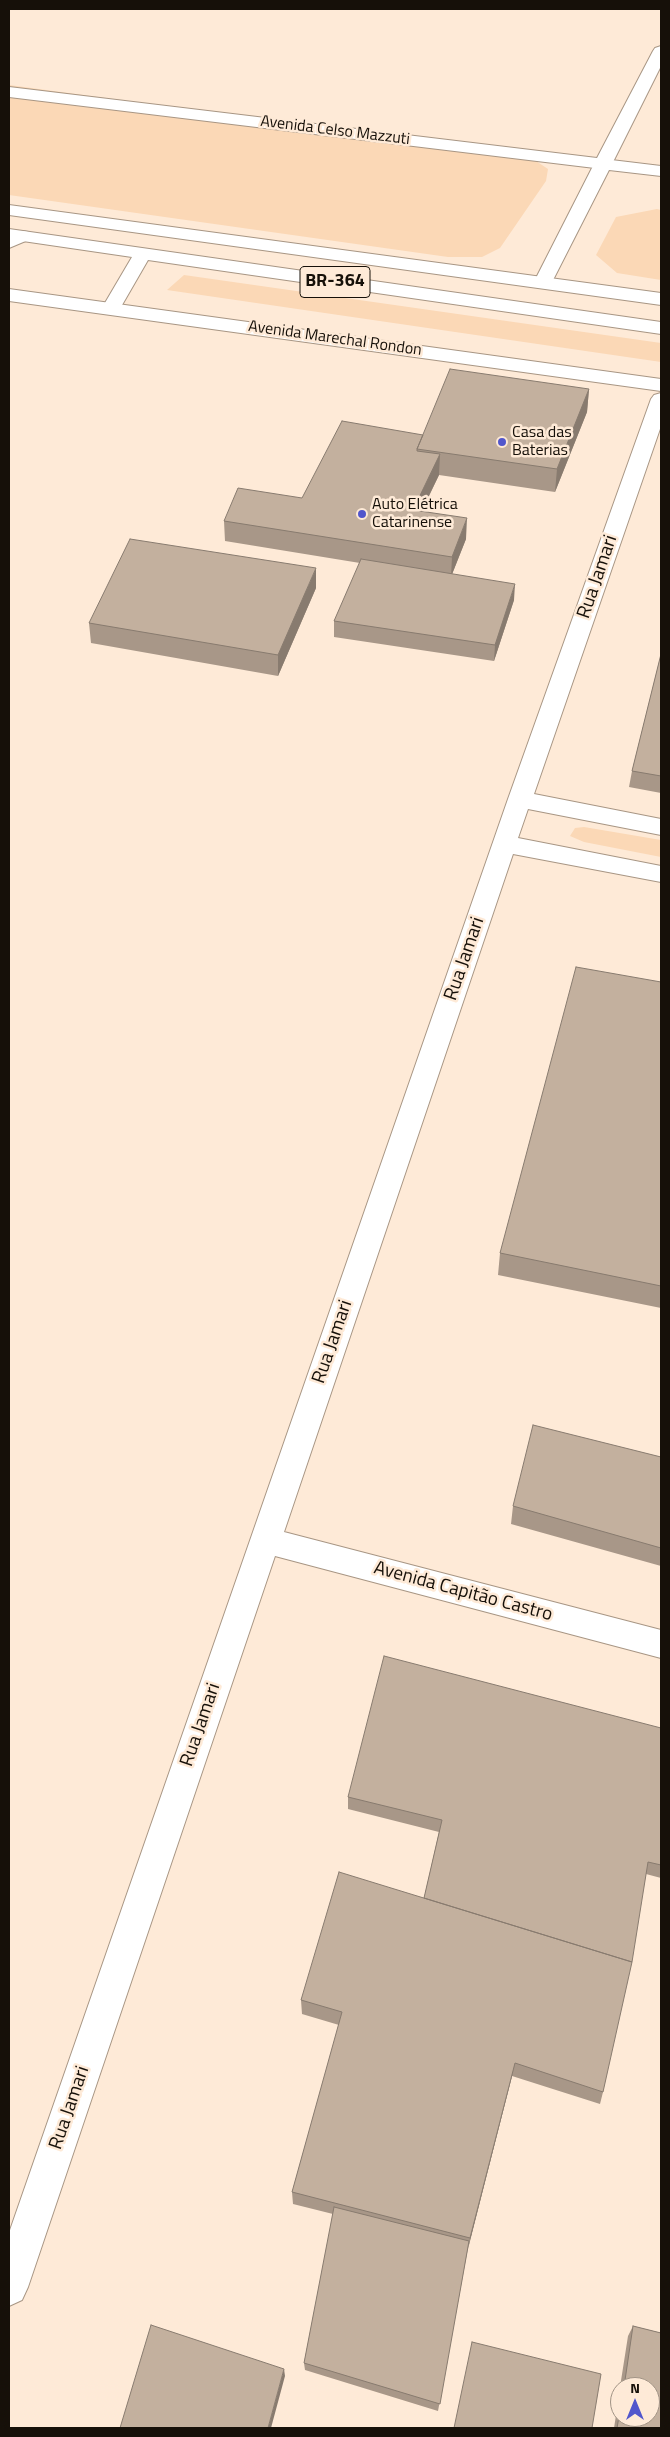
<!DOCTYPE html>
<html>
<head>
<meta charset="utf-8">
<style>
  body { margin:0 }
  #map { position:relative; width:670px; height:2437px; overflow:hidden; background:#feead7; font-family:"Titillium Web",sans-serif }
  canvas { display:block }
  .frame { position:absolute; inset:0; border:10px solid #161009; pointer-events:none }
  .north { position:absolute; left:610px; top:2377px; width:50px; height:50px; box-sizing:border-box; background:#feead7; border:1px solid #a19385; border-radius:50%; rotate:0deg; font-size:14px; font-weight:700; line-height:20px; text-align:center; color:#161009 }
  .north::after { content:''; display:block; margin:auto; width:18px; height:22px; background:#5156cc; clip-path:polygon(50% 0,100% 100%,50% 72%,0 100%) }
</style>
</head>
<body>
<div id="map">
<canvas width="670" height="2437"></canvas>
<div class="frame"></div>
<div class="north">N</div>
</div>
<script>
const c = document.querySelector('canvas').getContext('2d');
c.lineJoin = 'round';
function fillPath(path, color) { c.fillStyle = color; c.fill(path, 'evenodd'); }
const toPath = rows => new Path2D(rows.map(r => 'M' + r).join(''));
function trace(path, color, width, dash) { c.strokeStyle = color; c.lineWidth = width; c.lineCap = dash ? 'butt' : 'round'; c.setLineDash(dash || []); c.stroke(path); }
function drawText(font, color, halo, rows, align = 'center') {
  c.font = font + ' "Titillium Web",sans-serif'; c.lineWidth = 5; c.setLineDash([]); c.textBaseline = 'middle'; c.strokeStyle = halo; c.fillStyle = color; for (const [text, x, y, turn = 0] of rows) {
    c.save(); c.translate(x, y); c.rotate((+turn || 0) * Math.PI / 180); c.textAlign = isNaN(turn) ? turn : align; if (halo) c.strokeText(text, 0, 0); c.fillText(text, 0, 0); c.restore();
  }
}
const green = toPath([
  [9,85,364,133,533,159,548,169,546,181,500,248,482,257,448,257,9,195],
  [657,209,661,210,661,280,617,273,596,255,616,217],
  [184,275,661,343,661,362,167,290],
  [584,827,661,840,661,857,584,842,570,836,575,828]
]);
const minor = toPath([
  [661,46,661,66,612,164,609,168,603,169,9,97,9,87,597,158,653,51,655,48,661,46],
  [22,231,28,232,31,236,28,240,9,248,9,236,22,231],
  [661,393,661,426,534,794,661,819,661,835,528,809,518,838,661,866,661,882,513,854,284,1532,661,1630,661,1658,275,1556,28,2287,22,2300,9,2306,9,2233,508,799,651,399,654,395,661,393]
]);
const major = toPath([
  [603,159,661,166,661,176,609,170,552,282,550,286,543,288,536,286,534,282,594,164,597,160,603,159],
  [9,289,661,379,661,391,9,301,9,289]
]);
const highway = toPath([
  [9,205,661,293,661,305,9,215,9,205],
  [9,229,661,322,661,334,148,260,118,312,111,314,104,312,102,308,132,257,9,239,9,229]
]);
const wall = toPath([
  [589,389,587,412,555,492,439,475,422,511,466,539,452,574,514,600,494,661,334,637,334,621,360,563,225,541,224,521,302,498,423,435],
  [316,588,278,676,91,643,89,623],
  [661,654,661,793,629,787,632,771],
  [661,982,661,1308,498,1275,500,1253],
  [661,1457,661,1566,511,1524,513,1506],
  [661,1728,661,1878,646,1874,603,2092,600,2104,512,2076,468,2248,438,2411,305,2370,304,2363,333,2214,293,2204,292,2192,339,2025,302,2014,301,2000,424,1898,439,1832,348,1809,348,1797],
  [633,2326,661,2333,661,2428,614,2428,620,2390,620,2417,650,2417,650,2387,620,2387,628,2336]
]);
const shadedWall = toPath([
  [589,389,587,412,555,492,557,469],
  [440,454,439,475,412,530,413,510],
  [467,518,466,539,451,577,452,557],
  [316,568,316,588,278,676,278,655],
  [515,584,514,600,494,661,495,645],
  [515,2063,512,2076,468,2249,470,2238],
  [284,2369,285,2376,271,2428,268,2428]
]);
const building = toPath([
  [450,369,589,389,557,469,417,449,450,369],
  [342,421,423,435,417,449,417,451,440,454,413,510,467,518,452,557,224,521,238,488,302,498,342,421],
  [130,539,316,568,278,655,89,623,130,539],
  [361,559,515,584,495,645,334,621,361,559],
  [661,654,661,776,632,771,661,654],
  [576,967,661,982,661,1286,500,1253,576,967],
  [533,1425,661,1457,661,1548,513,1506,533,1425],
  [384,1656,661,1728,661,1865,648,1862,632,1962,424,1898,442,1820,348,1797,384,1656],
  [339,1872,632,1962,603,2092,515,2063,470,2238,292,2192,342,2012,301,2000,339,1872],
  [334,2207,469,2241,440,2404,304,2363,334,2207],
  [151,2325,284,2369,268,2428,120,2428,151,2325],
  [633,2326,661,2333,661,2428,617,2428,620,2411,620,2417,650,2417,650,2387,624,2387,633,2326],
  [472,2342,601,2374,592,2428,454,2428,472,2342]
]);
const markers = [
  [502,442,5,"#5156cc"],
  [362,514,5,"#5156cc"]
];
const farStreetnames = [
  ["Avenida Celso Mazzuti",335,131,7],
  ["Avenida Marechal Rondon",335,339,8]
];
const farPoinames = [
  ["Casa das",512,433],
  ["Baterias",512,451],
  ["Auto Elétrica",372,505],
  ["Catarinense",372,523]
];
const shields = [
  [335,282,70]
];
const shieldNames = [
  ["BR-364",335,282]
];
const streetNames = [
  ["Rua Jamari",598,577,-71],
  ["Rua Jamari",465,959,-71],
  ["Rua Jamari",333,1342,-71],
  ["Avenida Capitão Castro",463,1592,15],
  ["Rua Jamari",201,1725,-71],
  ["Rua Jamari",70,2108,-71]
];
fillPath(green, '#fbd8b6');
trace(minor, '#a89684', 2);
trace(major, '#a89684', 2);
trace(highway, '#a89684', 2);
fillPath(minor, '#fff');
fillPath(major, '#fff');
fillPath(highway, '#fff');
fillPath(wall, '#a89788');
fillPath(shadedWall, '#887b6f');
fillPath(building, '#c3b09e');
trace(building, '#887b6f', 1);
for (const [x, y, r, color] of markers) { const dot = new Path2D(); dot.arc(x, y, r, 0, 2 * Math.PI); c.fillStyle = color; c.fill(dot); trace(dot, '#feead7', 2); }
drawText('16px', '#161009', '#feead7', farStreetnames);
drawText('16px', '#161009', '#feead7', farPoinames, 'left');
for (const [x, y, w] of shields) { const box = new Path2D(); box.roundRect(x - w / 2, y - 15.5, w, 31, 4); c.fillStyle = '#feead7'; c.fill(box); trace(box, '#161009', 1); }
drawText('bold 18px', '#161009', null, shieldNames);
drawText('19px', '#161009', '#feead7', streetNames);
</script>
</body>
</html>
